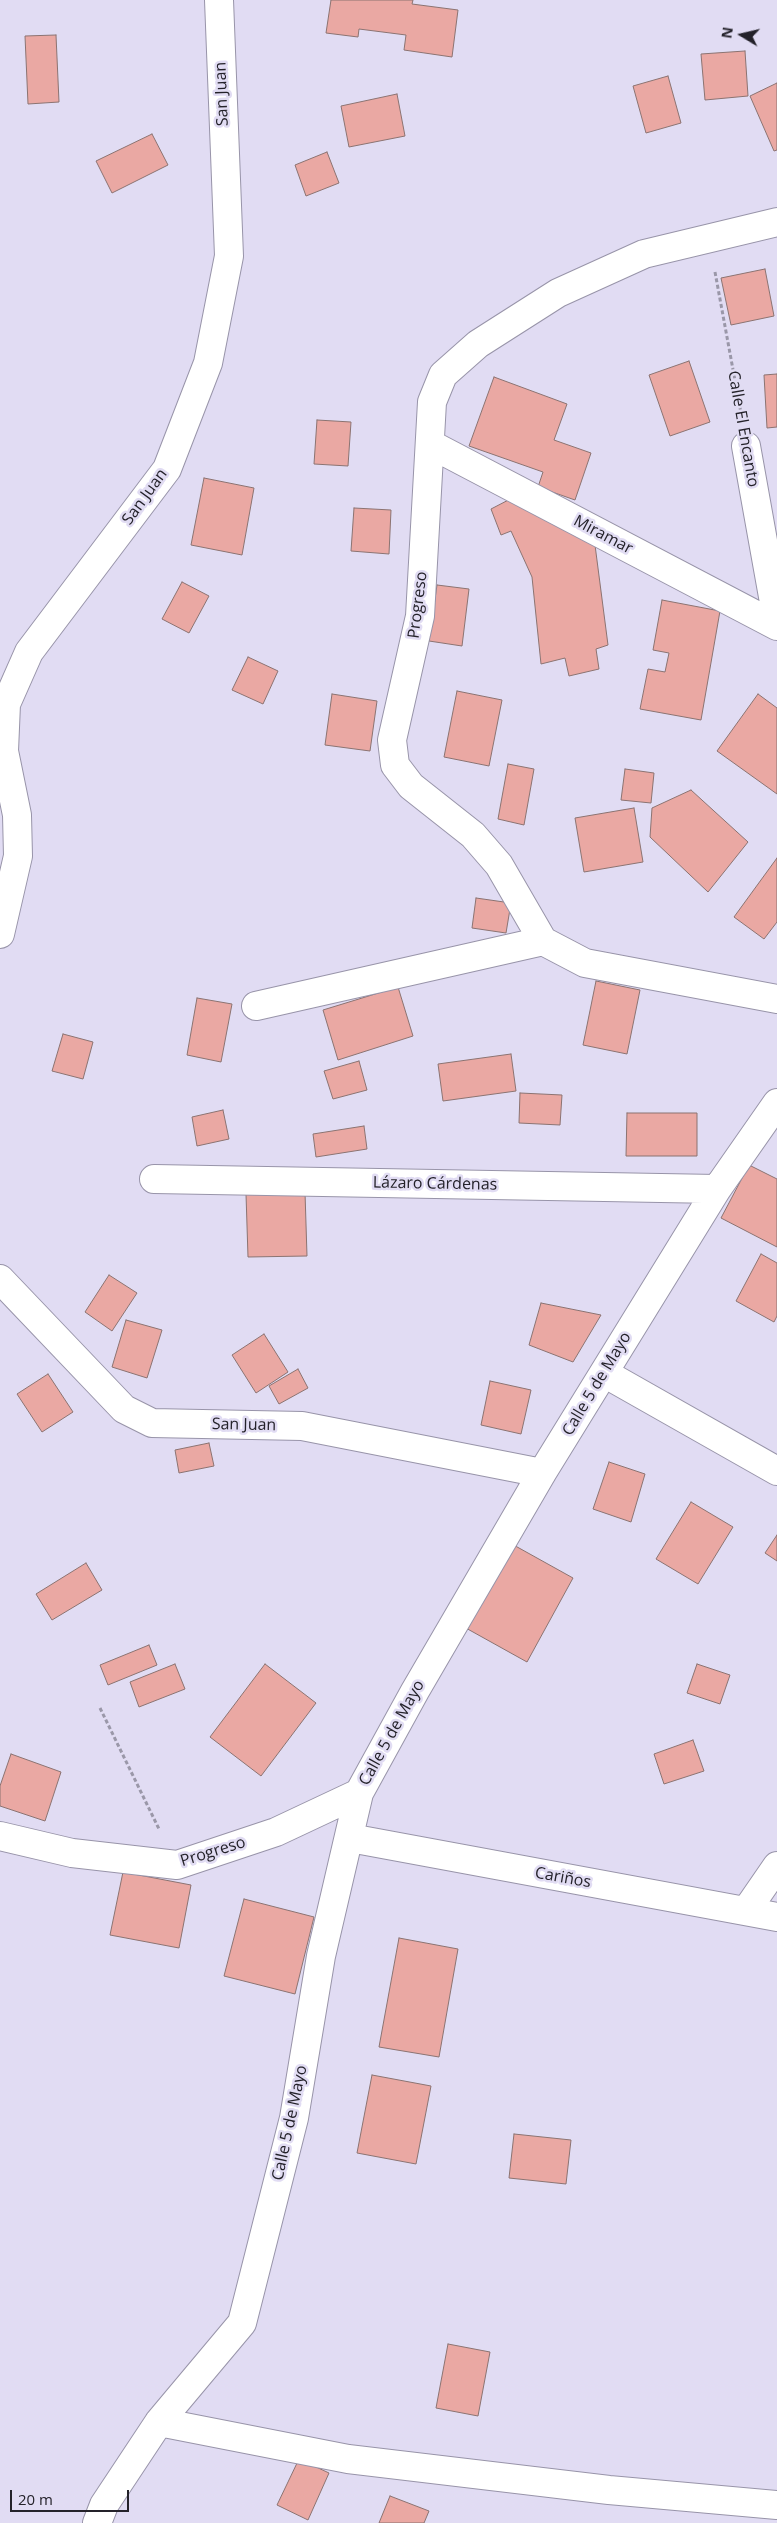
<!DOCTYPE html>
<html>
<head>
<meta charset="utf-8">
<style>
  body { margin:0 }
  #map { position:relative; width:777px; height:2523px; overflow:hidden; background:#e1dcf3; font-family:"Open Sans",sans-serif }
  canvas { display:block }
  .north { position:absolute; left:717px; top:10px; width:50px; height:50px; -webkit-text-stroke:4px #e1dcf3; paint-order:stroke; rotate:279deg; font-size:14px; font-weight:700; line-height:20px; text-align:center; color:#24222a }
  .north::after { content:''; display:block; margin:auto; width:18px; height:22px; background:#24222a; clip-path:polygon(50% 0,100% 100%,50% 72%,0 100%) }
  .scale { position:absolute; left:10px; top:2490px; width:119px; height:22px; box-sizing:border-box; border:2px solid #24222a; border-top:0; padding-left:6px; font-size:15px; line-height:18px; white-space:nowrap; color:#24222a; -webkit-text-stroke:4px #e1dcf3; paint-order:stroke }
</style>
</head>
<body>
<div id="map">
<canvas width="777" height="2523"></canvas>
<div class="north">N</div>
<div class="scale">20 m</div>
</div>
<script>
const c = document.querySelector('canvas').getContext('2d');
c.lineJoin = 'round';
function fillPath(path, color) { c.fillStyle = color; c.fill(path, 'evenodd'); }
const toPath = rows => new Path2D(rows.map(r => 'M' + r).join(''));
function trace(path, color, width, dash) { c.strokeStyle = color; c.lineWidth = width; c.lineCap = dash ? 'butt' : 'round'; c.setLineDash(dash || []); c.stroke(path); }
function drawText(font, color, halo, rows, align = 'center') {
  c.font = font + ' "Open Sans",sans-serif'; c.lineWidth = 5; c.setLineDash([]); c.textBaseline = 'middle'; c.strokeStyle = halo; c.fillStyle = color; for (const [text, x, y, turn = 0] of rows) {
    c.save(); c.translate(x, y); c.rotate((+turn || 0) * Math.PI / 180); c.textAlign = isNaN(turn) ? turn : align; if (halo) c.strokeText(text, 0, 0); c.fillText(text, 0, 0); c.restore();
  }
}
const building = toPath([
  [331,0,413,0,412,4,458,10,452,57,404,50,406,35,359,29,358,37,326,33,331,0],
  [56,35,59,102,28,104,25,36,56,35],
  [745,51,748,96,705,100,701,54,745,51],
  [668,76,681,123,646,133,633,86,668,76],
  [777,83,777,150,774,151,750,96,777,83],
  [397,94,405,136,349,147,341,106,397,94],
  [152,134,168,165,112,193,96,161,152,134],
  [327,152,339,183,306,196,295,165,327,152],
  [765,269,774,316,731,325,721,278,765,269],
  [689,361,710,422,670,436,649,375,689,361],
  [777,374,777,427,767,428,764,375,777,374],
  [494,377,567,404,554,440,591,453,575,500,538,487,543,472,469,446,494,377],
  [317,420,351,422,348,466,314,464,317,420],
  [204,478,254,488,242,555,191,545,204,478],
  [520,494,595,545,608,645,596,649,599,669,569,676,565,658,541,664,532,577,511,531,501,535,491,509,520,494],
  [354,508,391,510,389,554,351,551,354,508],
  [182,582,209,596,189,633,162,619,182,582],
  [437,585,469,589,462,646,429,641,437,585],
  [662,600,720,611,701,720,640,709,648,669,665,672,669,653,653,650,662,600],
  [248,657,278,671,263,704,232,690,248,657],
  [457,691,502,700,489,766,444,757,457,691],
  [332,694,377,701,370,751,325,745,332,694],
  [758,694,777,708,777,794,717,751,758,694],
  [508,764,534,769,524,825,498,819,508,764],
  [625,769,654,773,651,803,621,800,625,769],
  [691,790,748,842,708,892,650,837,652,808,691,790],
  [634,808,643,862,584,872,575,818,634,808],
  [777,858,777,922,764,939,734,917,777,858],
  [476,898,511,903,506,933,472,928,476,898],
  [596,981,640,990,627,1054,583,1045,596,981],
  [398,987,413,1036,338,1060,323,1010,398,987],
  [197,998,232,1004,221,1062,187,1055,197,998],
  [63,1034,93,1042,83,1079,52,1071,63,1034],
  [511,1054,516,1091,443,1101,438,1064,511,1054],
  [359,1061,367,1090,333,1099,324,1071,359,1061],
  [520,1093,562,1095,560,1125,519,1123,520,1093],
  [223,1110,229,1139,197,1146,192,1117,223,1110],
  [627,1113,697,1113,697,1156,626,1156,627,1113],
  [364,1126,367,1149,316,1157,313,1134,364,1126],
  [749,1165,777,1179,777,1247,721,1218,749,1165],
  [305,1192,307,1256,248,1257,246,1194,305,1192],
  [761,1254,777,1263,777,1316,774,1322,736,1301,761,1254],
  [109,1275,137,1293,112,1331,85,1312,109,1275],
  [541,1303,601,1315,573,1362,529,1345,541,1303],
  [126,1320,162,1330,147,1378,112,1367,126,1320],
  [264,1334,288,1372,256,1393,232,1355,264,1334],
  [298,1369,308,1388,279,1404,269,1386,298,1369],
  [48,1374,73,1412,42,1432,17,1394,48,1374],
  [490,1381,531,1390,521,1434,481,1425,490,1381],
  [209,1443,214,1466,179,1473,175,1450,209,1443],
  [609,1462,645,1474,631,1522,593,1509,609,1462],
  [691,1502,733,1527,698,1584,656,1559,691,1502],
  [777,1535,777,1561,765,1553,777,1535],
  [510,1543,573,1578,527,1662,464,1627,510,1543],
  [86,1563,102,1590,52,1620,36,1594,86,1563],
  [149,1645,157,1665,108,1685,100,1665,149,1645],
  [175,1664,185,1689,139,1707,130,1682,175,1664],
  [265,1664,316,1703,261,1776,210,1737,265,1664],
  [697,1664,730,1675,720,1704,687,1693,697,1664],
  [693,1740,704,1771,664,1784,654,1754,693,1740],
  [11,1754,61,1772,45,1821,0,1806,0,1786,11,1754],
  [123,1872,191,1885,179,1948,110,1935,123,1872],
  [244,1899,314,1917,295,1994,224,1976,244,1899],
  [399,1938,458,1949,439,2057,379,2047,399,1938],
  [372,2075,431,2086,416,2164,357,2153,372,2075],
  [514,2134,571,2140,566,2184,509,2178,514,2134],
  [448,2344,490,2352,478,2416,436,2408,448,2344],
  [299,2459,329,2473,308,2520,277,2505,299,2459],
  [390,2496,429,2511,424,2523,379,2523,390,2496]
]);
const path = toPath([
  [715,272,741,413],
  [100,1708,159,1829]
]);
const minor = toPath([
  [777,222,644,254,558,293,478,344,443,375,432,402,420,616,392,740,395,765,411,786,473,835,499,865,543,941,585,963,777,999],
  [430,444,777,626],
  [746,446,777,619],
  [0,934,18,856,17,815,4,751,6,704,29,652,167,469,208,363,229,256,219,0],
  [256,1006,543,941],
  [154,1179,717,1189],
  [0,1279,124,1409,152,1423,302,1426,542,1473],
  [604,1373,777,1471],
  [0,1836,72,1853,177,1865,276,1832,359,1793],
  [350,1838,777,1917],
  [746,1911,777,1866],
  [159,2422,348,2459,609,2490,777,2505],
  [97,2523,104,2505,159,2422,242,2323,294,2118,321,1956,359,1793,415,1691,542,1473,717,1189,777,1103]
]);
const streetNames = [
  ["San Juan",222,94,-92],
  ["Calle El Encanto",743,429,80],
  ["San Juan",145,497,-54],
  ["Miramar",603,535,28],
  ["Progreso",418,605,-83],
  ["Lázaro Cárdenas",435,1184,1],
  ["Calle 5 de Mayo",597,1384,-59],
  ["San Juan",244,1425,1],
  ["Calle 5 de Mayo",392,1733,-61],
  ["Progreso",213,1852,-17],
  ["Cariños",563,1878,10],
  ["Calle 5 de Mayo",290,2123,-78]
];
fillPath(building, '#eaa8a3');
trace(building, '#8b7371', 1);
trace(minor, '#9894a9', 30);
trace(path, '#9a97a8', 3, [4, 2.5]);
trace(minor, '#fff', 28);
drawText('16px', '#24222a', '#e1dcf3', streetNames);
</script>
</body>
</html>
